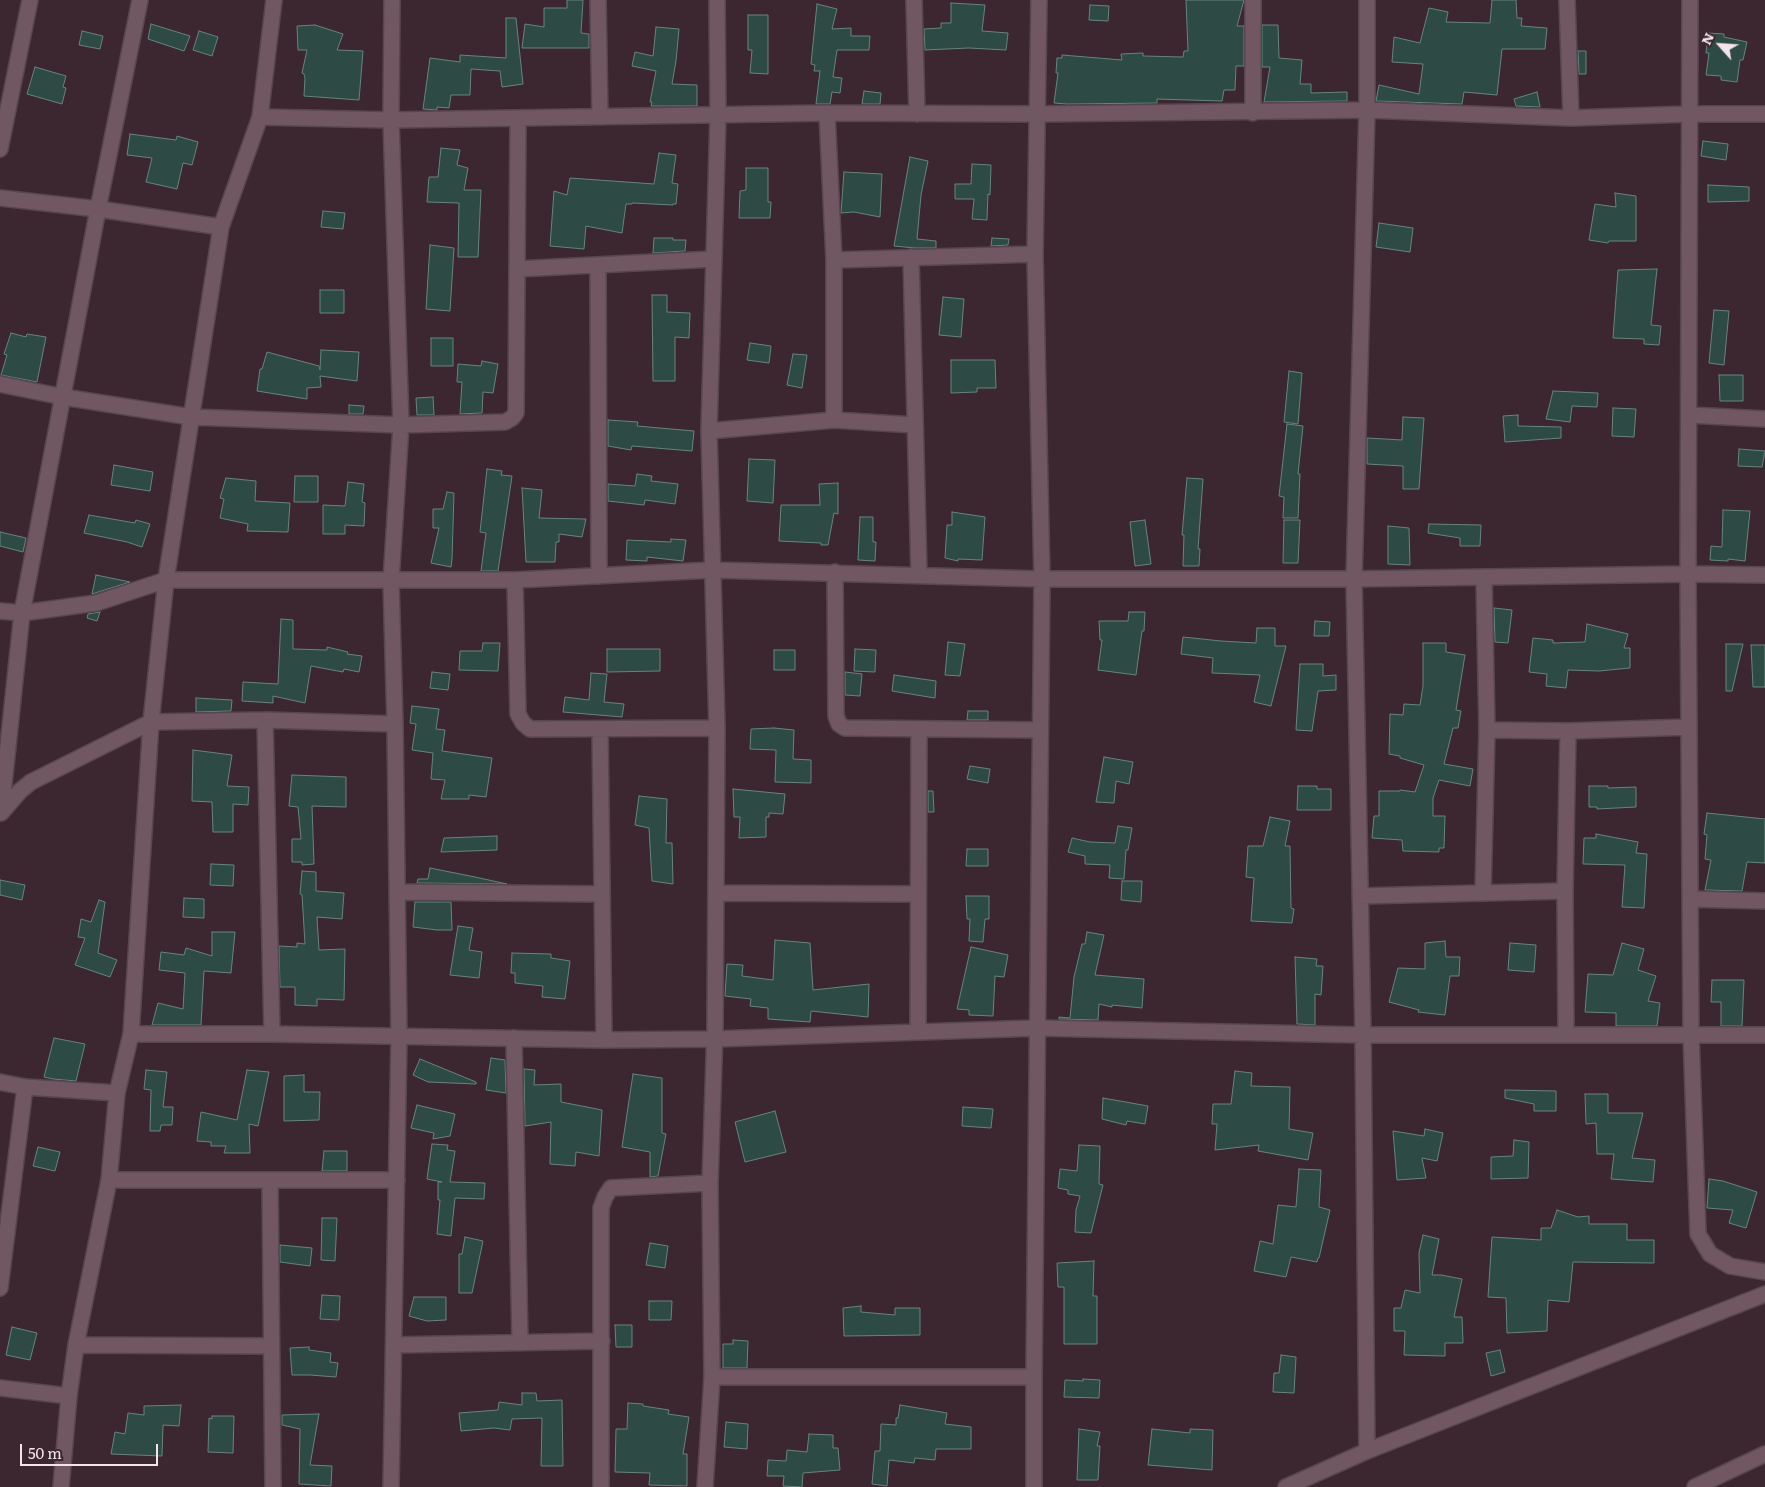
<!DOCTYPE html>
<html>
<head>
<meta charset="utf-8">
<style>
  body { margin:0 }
  #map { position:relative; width:1765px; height:1487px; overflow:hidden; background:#3c2730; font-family:Literata,serif }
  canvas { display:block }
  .north { position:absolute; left:1695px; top:20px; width:50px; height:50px; -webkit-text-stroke:4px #3c2730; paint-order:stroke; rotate:296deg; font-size:14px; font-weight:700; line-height:20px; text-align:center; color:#f3e4ea }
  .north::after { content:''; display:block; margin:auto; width:18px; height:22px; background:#f3e4ea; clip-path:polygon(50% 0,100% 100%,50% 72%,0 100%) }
  .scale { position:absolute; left:20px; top:1444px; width:138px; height:22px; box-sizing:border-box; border:2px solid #f3e4ea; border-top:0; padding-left:6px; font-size:15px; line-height:18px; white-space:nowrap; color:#f3e4ea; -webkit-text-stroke:4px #3c2730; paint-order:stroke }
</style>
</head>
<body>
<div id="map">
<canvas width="1765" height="1487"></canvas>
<div class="north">N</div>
<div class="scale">50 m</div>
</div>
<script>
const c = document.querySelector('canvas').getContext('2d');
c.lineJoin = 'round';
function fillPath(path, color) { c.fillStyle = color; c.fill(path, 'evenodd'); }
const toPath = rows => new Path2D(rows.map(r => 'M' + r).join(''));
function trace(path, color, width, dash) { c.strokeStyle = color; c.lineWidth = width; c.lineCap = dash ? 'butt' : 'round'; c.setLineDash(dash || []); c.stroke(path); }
const building = toPath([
  [567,0,583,0,581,33,589,34,589,48,522,48,525,24,544,27,544,8,567,8,567,0],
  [1186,0,1244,0,1237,26,1244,26,1244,66,1236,66,1235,90,1224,90,1222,101,1157,99,1157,103,1067,104,1054,103,1058,73,1056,73,1057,58,1062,58,1062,55,1122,60,1121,54,1143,53,1143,56,1183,57,1184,51,1188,51,1186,0],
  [1492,0,1516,0,1517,18,1522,18,1521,26,1547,28,1545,49,1502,49,1497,95,1464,92,1462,104,1376,101,1379,85,1419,94,1423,64,1392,62,1394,37,1420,43,1429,8,1448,12,1446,22,1490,23,1492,0],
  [951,3,985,5,982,31,1008,33,1006,50,969,48,925,50,924,29,941,28,941,23,951,23,951,3],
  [817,4,837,9,832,29,851,28,851,36,870,36,869,50,837,50,833,77,842,78,840,93,832,92,830,104,816,104,820,71,814,71,815,65,811,64,817,4],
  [1090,5,1109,6,1108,21,1089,20,1090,5],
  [748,15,768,15,768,74,750,73,752,50,748,50,748,15],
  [506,18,516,18,523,84,502,87,500,71,471,69,470,95,451,95,449,108,437,107,437,110,423,109,430,58,460,62,460,55,506,58,506,18],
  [151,24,190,36,184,51,148,39,151,24],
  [315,25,343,34,337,50,363,51,359,100,304,96,305,78,304,74,302,73,307,50,298,50,297,26,315,25],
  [1262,25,1278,25,1279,58,1302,60,1300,84,1311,84,1311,93,1347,92,1347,101,1264,102,1270,67,1262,67,1262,25],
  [656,27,679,29,676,61,672,84,697,85,697,106,651,106,652,102,650,102,656,71,632,66,635,52,653,56,656,27],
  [82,31,103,36,100,49,79,45,82,31],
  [199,31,218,37,212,56,193,50,199,31],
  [1708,33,1724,34,1724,37,1747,42,1743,60,1740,60,1737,82,1721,80,1721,76,1706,75,1709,53,1706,53,1708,33],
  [1578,51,1586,51,1586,74,1579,74,1578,51],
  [35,67,66,76,63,87,66,88,62,104,27,94,35,67],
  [864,91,881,93,880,104,862,104,864,91],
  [1537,92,1540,107,1516,106,1514,99,1537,92],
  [130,134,176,140,177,136,198,142,192,165,183,163,177,189,146,182,152,158,127,155,130,134],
  [1703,141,1728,144,1726,160,1701,156,1703,141],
  [441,148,460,150,457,165,468,168,464,190,481,190,478,257,458,257,459,203,427,202,429,177,438,177,441,148],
  [659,153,676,155,672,183,678,184,676,204,673,204,673,205,632,203,632,204,626,204,622,233,586,226,584,249,550,246,554,191,567,195,570,178,654,184,659,153],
  [910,157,928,161,921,195,917,239,936,241,936,248,915,248,894,246,910,157],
  [972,164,991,165,990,195,988,194,987,220,972,219,974,199,955,199,955,184,971,184,972,164],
  [746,168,768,168,768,202,771,202,770,218,739,218,740,191,746,190,746,168],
  [844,172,882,174,880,217,854,212,841,213,844,172],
  [1708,185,1749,187,1749,201,1708,202,1708,185],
  [1615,193,1636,196,1636,241,1609,241,1608,243,1589,240,1595,204,1616,207,1615,193],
  [323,211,345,213,343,229,321,227,323,211],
  [1379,223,1413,228,1410,252,1376,247,1379,223],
  [654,238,673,238,673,240,686,240,685,251,653,253,654,238],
  [992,238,1009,239,1008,245,991,246,992,238],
  [430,245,454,248,450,311,426,309,430,245],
  [1657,269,1651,325,1661,326,1659,345,1644,344,1644,339,1613,338,1618,270,1657,269],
  [320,290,344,290,344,313,320,313,320,290],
  [652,295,667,295,667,312,690,313,689,338,675,337,675,381,653,381,652,295],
  [943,297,964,299,961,337,939,335,943,297],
  [1714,310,1729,311,1724,365,1709,363,1714,310],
  [11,333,26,337,27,334,46,337,37,382,1,375,7,355,4,354,11,333],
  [431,338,453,338,453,366,431,366,431,338],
  [750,343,771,346,769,363,747,360,750,343],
  [321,350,359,352,357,381,320,376,321,387,307,388,307,399,257,391,260,369,262,369,267,352,319,366,320,370,321,350],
  [793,354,807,355,802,388,787,385,793,354],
  [951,360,995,360,996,388,977,388,977,392,951,393,951,360],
  [482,361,498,364,493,393,483,392,482,413,460,414,462,382,457,382,458,364,481,366,482,361],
  [1289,371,1302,373,1298,424,1284,422,1289,371],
  [1719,375,1743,375,1743,401,1720,401,1719,375],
  [1553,391,1598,393,1597,407,1572,406,1570,422,1546,419,1553,391],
  [433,397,434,415,417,415,416,398,433,397],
  [349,405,364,406,363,414,349,414,349,405],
  [1613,408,1636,409,1634,437,1612,436,1613,408],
  [1518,415,1518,426,1561,427,1561,438,1505,442,1503,416,1518,415],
  [1403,417,1424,418,1419,489,1403,489,1403,466,1367,464,1367,438,1402,440,1403,417],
  [608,420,638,422,637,426,694,431,692,451,632,446,631,450,608,446,608,420],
  [1287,424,1303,426,1298,474,1300,474,1298,518,1283,518,1284,497,1279,496,1287,424],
  [1739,449,1765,451,1762,467,1738,466,1739,449],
  [749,459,775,460,773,503,747,501,749,459],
  [114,465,153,472,150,491,111,485,114,465],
  [487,469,502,471,501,475,512,476,498,571,481,571,486,533,480,532,487,469],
  [637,474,652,476,651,481,678,484,675,504,645,500,644,505,608,501,608,484,635,486,637,474],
  [295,476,318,476,318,502,294,502,295,476],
  [226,478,256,481,255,501,290,503,288,532,247,531,248,524,220,518,224,499,220,498,226,478],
  [1187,478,1203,479,1198,549,1200,549,1199,566,1183,566,1184,535,1182,535,1187,478],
  [348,482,364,484,362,502,365,503,364,526,345,525,345,534,323,534,323,505,345,506,348,482],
  [838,483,838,514,834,513,828,545,821,545,821,543,779,541,781,505,820,505,819,484,838,483],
  [522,488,542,490,539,518,586,519,582,537,559,534,559,542,556,542,555,562,526,562,522,488],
  [447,492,454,493,452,559,451,567,431,563,439,528,433,528,433,509,443,509,447,492],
  [1723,510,1750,511,1745,561,1728,559,1728,561,1710,560,1711,546,1722,547,1723,510],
  [952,512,985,517,982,560,958,559,958,561,945,558,947,525,952,525,952,512],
  [89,515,135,523,136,520,150,524,142,547,127,542,84,533,89,515],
  [860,517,873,517,873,542,876,542,875,561,858,560,860,517],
  [1145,520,1151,564,1135,566,1130,522,1145,520],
  [1284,520,1300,520,1298,563,1283,563,1284,520],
  [1429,524,1481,525,1480,546,1460,546,1460,538,1428,533,1429,524],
  [1388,526,1409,528,1410,565,1388,564,1388,526],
  [0,532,26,538,23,552,0,546,0,532],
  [671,539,686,540,683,561,647,557,647,561,626,560,627,540,671,542,671,539],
  [96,575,130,582,92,594,96,575],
  [1494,608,1512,610,1508,643,1495,642,1494,608],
  [100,612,97,621,87,618,88,614,100,612],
  [1129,612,1145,612,1144,631,1142,631,1136,675,1098,670,1102,640,1100,640,1099,621,1128,621,1129,612],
  [281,619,293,620,293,649,327,650,327,647,348,652,347,654,362,656,359,672,344,669,343,672,311,666,305,703,273,696,273,703,242,701,243,682,278,684,281,619],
  [1315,621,1330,622,1329,636,1314,636,1315,621],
  [1587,624,1628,634,1624,648,1630,648,1630,668,1599,671,1568,670,1566,688,1546,686,1547,674,1529,672,1533,638,1553,640,1553,643,1585,642,1587,624],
  [1257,628,1275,628,1275,646,1286,646,1271,706,1254,702,1260,675,1212,673,1213,658,1181,654,1183,637,1221,641,1256,643,1257,628],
  [948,642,965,644,960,676,945,675,948,642],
  [483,643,500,643,498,671,459,670,460,651,482,651,483,643],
  [1423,643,1446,643,1446,652,1465,655,1456,710,1461,711,1458,728,1453,728,1444,764,1473,769,1470,786,1439,780,1433,798,1433,816,1445,816,1444,848,1439,848,1439,852,1403,851,1402,840,1372,838,1374,816,1379,816,1379,791,1400,791,1400,790,1415,792,1424,765,1400,758,1400,756,1389,754,1390,714,1403,715,1404,704,1420,705,1423,686,1423,643],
  [1726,644,1743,644,1732,691,1726,691,1726,644],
  [1751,645,1765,645,1765,687,1753,687,1751,645],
  [607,649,660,649,660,671,607,672,607,649],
  [855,649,876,650,875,672,854,671,855,649],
  [774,650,795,650,795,670,774,670,774,650],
  [1300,664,1323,664,1323,676,1336,675,1336,690,1318,691,1312,731,1296,730,1300,664],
  [432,672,450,674,448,690,430,688,432,672],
  [845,672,862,674,860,696,845,695,845,672],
  [591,673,607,674,604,702,624,704,622,717,563,712,565,697,589,700,591,673],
  [894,675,936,681,935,698,892,691,894,675],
  [196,698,232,700,231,711,196,712,196,698],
  [412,706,439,709,436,729,445,730,442,751,492,758,486,797,469,795,469,799,441,799,445,780,431,779,433,753,412,750,416,724,410,723,412,706],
  [968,711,988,711,988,720,967,720,968,711],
  [774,728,794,730,793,759,811,760,811,783,775,782,776,750,750,749,751,729,774,728],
  [193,750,232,755,227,786,249,787,248,805,233,804,233,832,213,832,212,802,192,801,193,750],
  [1104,757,1133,762,1129,784,1116,781,1114,803,1096,802,1104,757],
  [970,766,990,769,988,783,967,779,970,766],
  [292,775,346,777,346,807,312,806,314,864,302,865,302,862,292,862,292,839,301,839,298,807,289,806,292,775],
  [1298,786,1317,786,1317,789,1331,789,1331,810,1297,810,1298,786],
  [1589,786,1608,786,1608,788,1636,787,1636,807,1597,809,1597,807,1589,807,1589,786],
  [733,789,785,794,783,814,769,813,769,817,766,817,766,837,739,838,740,817,734,817,733,789],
  [928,791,933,791,934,812,928,812,928,791],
  [639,796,667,799,666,843,672,843,673,884,652,881,649,828,635,825,639,796],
  [1707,813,1765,819,1765,863,1747,862,1742,891,1705,890,1711,860,1705,859,1707,835,1704,834,1707,813],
  [1270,817,1290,821,1285,846,1290,846,1291,908,1294,909,1292,923,1251,921,1254,878,1246,877,1248,846,1263,846,1270,817],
  [1118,826,1132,828,1128,850,1126,850,1124,879,1109,878,1110,865,1085,864,1085,856,1068,852,1072,838,1090,842,1115,843,1118,826],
  [1596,834,1638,842,1636,853,1647,854,1644,908,1622,907,1625,865,1583,864,1584,838,1596,838,1596,834],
  [497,836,497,850,441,852,444,838,497,836],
  [967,849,988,849,988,866,966,866,967,849],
  [211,864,234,865,233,886,210,885,211,864],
  [430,868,475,877,507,884,417,883,418,879,428,879,430,868],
  [302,871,316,872,316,891,344,893,342,919,317,917,319,950,345,949,344,1000,317,999,317,1006,295,1005,295,987,280,987,279,946,297,947,297,943,305,944,302,895,300,894,302,871],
  [0,880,25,885,22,900,0,895,0,880],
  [1122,881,1142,881,1141,902,1121,900,1122,881],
  [966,896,989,896,989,919,985,919,983,942,969,941,970,919,967,919,966,896],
  [184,898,204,899,204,918,183,917,184,898],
  [99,900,105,902,98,953,117,960,110,977,75,965,85,938,78,937,81,919,91,922,99,900],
  [415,902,451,902,452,930,437,930,413,927,415,902],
  [458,926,473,928,469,950,482,952,479,978,450,975,458,926],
  [212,932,235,932,231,973,204,971,201,1025,152,1025,158,1003,183,1009,185,973,159,970,161,952,184,955,186,948,212,956,212,932],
  [1087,932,1104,935,1095,975,1144,979,1142,1008,1112,1005,1112,1007,1099,1004,1098,1020,1059,1019,1059,1017,1070,1018,1074,977,1082,944,1085,944,1087,932],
  [775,940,810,943,813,990,869,984,868,1017,811,1011,810,1022,768,1019,768,1008,750,1006,751,999,725,996,727,964,743,965,742,976,773,980,775,940],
  [1445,941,1446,957,1460,957,1459,976,1450,976,1445,1015,1418,1012,1419,1010,1389,1002,1398,968,1425,969,1425,943,1445,941],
  [1510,943,1536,945,1534,972,1508,970,1510,943],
  [1622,943,1644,949,1638,970,1656,976,1648,1001,1660,1003,1657,1026,1616,1026,1616,1013,1585,1012,1588,974,1613,975,1622,943],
  [971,947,1008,955,1004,977,995,976,993,1016,969,1015,969,1010,957,1009,971,947],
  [512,953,551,954,551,958,570,961,565,999,542,997,543,986,515,983,515,973,511,973,512,953],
  [1295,957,1317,959,1316,966,1323,966,1321,995,1315,994,1315,1025,1297,1024,1295,957],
  [1712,980,1744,980,1742,1026,1721,1026,1721,1002,1711,1002,1712,980],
  [54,1038,85,1044,76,1081,53,1079,44,1077,54,1038],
  [491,1058,505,1060,506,1093,486,1090,491,1058],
  [420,1059,476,1082,476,1084,428,1082,413,1075,420,1059],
  [524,1069,535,1070,534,1085,561,1084,561,1102,602,1110,599,1156,576,1152,575,1166,550,1164,551,1122,525,1126,524,1069],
  [146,1070,167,1072,163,1107,173,1107,172,1125,161,1125,160,1131,150,1131,151,1090,144,1089,146,1070],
  [247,1070,269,1072,258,1126,249,1124,250,1153,224,1153,226,1146,211,1146,211,1142,197,1141,201,1112,237,1120,247,1070],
  [1235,1071,1252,1073,1251,1086,1290,1087,1289,1129,1313,1133,1308,1160,1258,1151,1259,1145,1215,1150,1217,1124,1212,1124,1213,1104,1231,1104,1235,1071],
  [633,1074,662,1078,662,1133,666,1134,658,1176,650,1177,650,1152,622,1147,633,1074],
  [304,1075,304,1092,320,1092,319,1120,284,1121,284,1076,304,1075],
  [1505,1090,1556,1091,1556,1111,1534,1111,1534,1104,1505,1098,1505,1090],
  [1585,1094,1608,1094,1608,1113,1643,1113,1632,1158,1655,1160,1653,1182,1611,1179,1614,1154,1597,1154,1596,1123,1586,1124,1585,1094],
  [1103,1098,1148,1106,1145,1124,1127,1121,1126,1125,1102,1119,1103,1098],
  [417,1105,455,1114,450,1136,433,1139,434,1133,411,1128,417,1105],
  [963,1107,993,1109,991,1128,962,1126,963,1107],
  [775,1111,786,1152,745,1162,735,1122,775,1111],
  [1425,1129,1443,1133,1437,1161,1422,1158,1426,1178,1397,1180,1393,1131,1424,1136,1425,1129],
  [1514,1140,1529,1142,1528,1178,1491,1179,1491,1157,1513,1156,1514,1140],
  [432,1144,448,1145,447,1150,455,1151,450,1182,485,1183,484,1199,455,1198,451,1236,437,1234,440,1200,438,1200,438,1182,442,1182,427,1179,432,1144],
  [1079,1145,1100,1146,1099,1184,1103,1185,1091,1233,1075,1232,1076,1210,1080,1196,1068,1194,1068,1190,1058,1188,1060,1169,1077,1171,1079,1145],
  [38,1147,60,1152,55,1171,33,1166,38,1147],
  [324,1151,347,1151,347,1171,322,1171,324,1151],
  [1299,1169,1321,1170,1319,1207,1330,1210,1319,1258,1318,1258,1317,1262,1291,1257,1286,1277,1254,1271,1260,1241,1273,1244,1278,1205,1296,1207,1299,1169],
  [1709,1179,1723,1181,1757,1192,1746,1228,1729,1223,1733,1210,1707,1208,1709,1179],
  [1557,1210,1578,1217,1589,1216,1589,1224,1627,1224,1627,1240,1654,1240,1654,1263,1573,1262,1569,1302,1548,1300,1547,1331,1507,1333,1506,1298,1488,1297,1492,1237,1541,1240,1541,1228,1551,1228,1557,1210],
  [322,1218,337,1218,335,1261,321,1260,322,1218],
  [1423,1235,1439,1239,1432,1275,1441,1275,1462,1279,1454,1317,1462,1317,1463,1343,1445,1343,1445,1356,1404,1355,1405,1331,1394,1331,1394,1308,1401,1308,1405,1290,1420,1293,1419,1253,1423,1235],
  [465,1237,483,1241,472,1293,459,1293,459,1254,462,1254,465,1237],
  [650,1243,668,1246,665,1268,646,1265,650,1243],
  [280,1245,312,1248,310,1266,280,1262,280,1245],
  [1094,1261,1093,1296,1097,1296,1097,1344,1064,1344,1064,1287,1058,1287,1057,1263,1094,1261],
  [322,1295,340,1296,339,1320,320,1319,322,1295],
  [414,1297,446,1297,446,1320,427,1321,409,1316,414,1297],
  [649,1301,672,1301,671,1320,649,1320,649,1301],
  [861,1306,861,1312,895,1315,895,1308,920,1308,920,1335,844,1336,843,1308,861,1306],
  [615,1325,632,1325,632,1347,616,1347,615,1325],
  [12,1327,37,1333,30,1360,6,1355,12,1327],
  [733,1340,748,1341,747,1368,723,1368,723,1344,733,1344,733,1340],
  [309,1347,309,1350,331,1353,330,1362,338,1363,336,1377,310,1375,292,1375,290,1348,309,1347],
  [1500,1350,1505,1372,1491,1376,1486,1353,1500,1350],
  [1281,1355,1296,1357,1294,1393,1273,1392,1274,1373,1279,1373,1281,1355],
  [1083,1379,1100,1380,1099,1398,1064,1397,1065,1380,1083,1381,1083,1379],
  [522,1393,536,1393,537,1401,562,1400,563,1466,541,1466,542,1418,512,1419,510,1430,494,1428,461,1431,459,1413,498,1410,499,1402,522,1405,522,1393],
  [628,1403,643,1404,643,1406,669,1410,668,1414,689,1417,683,1454,687,1454,687,1486,649,1485,650,1473,615,1472,616,1429,627,1429,628,1403],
  [181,1405,179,1426,163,1425,162,1456,111,1454,115,1432,125,1434,128,1413,144,1415,144,1406,181,1405],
  [900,1405,947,1413,945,1424,971,1427,971,1449,936,1449,935,1460,915,1458,914,1463,889,1460,887,1486,872,1484,875,1451,880,1451,881,1424,896,1425,896,1418,898,1418,900,1405],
  [319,1414,310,1465,332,1466,331,1486,299,1484,300,1429,282,1425,282,1415,319,1414],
  [212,1416,234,1416,233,1453,208,1452,209,1418,212,1419,212,1416],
  [726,1422,748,1424,747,1449,724,1447,726,1422],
  [1079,1429,1100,1432,1097,1446,1100,1446,1098,1480,1077,1480,1079,1429],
  [1152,1429,1190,1433,1190,1429,1213,1430,1212,1470,1148,1465,1152,1429],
  [809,1434,833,1435,833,1448,838,1448,840,1470,803,1473,802,1487,783,1486,784,1476,767,1476,768,1460,786,1461,787,1450,807,1452,809,1434]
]);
const minor = toPath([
  [598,0,600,117],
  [914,0,917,114],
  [1253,0,1253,113],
  [1567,0,1571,118],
  [1690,0,1688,574,1691,1034,1698,1234,1710,1254,1730,1266,1765,1272],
  [827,113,834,260,834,420],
  [260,117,391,120,827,113,1037,114,1367,110,1571,118,1689,114,1765,114],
  [0,149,30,0],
  [0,198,98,209,221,227],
  [911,257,919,575],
  [834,260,1035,254],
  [598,265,599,576],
  [517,269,714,259],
  [0,384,63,397,191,417,401,425,505,422,512,418,516,413,518,118],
  [1689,415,1765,419],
  [709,431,834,420,914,425],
  [835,572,836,716,839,724,845,728,1040,730],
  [515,580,518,714,523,723,530,729,717,728],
  [0,611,22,613,96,603,166,580,515,580,712,570,1042,579,1354,579,1688,574,1765,575],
  [265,720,272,1034],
  [600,729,604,1040],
  [1487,730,1568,731,1689,727],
  [1,812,22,613,98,209,140,0],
  [1,813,20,791,31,782,151,722,265,720,395,724],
  [397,892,602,894],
  [716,893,918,894],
  [1483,893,1487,730,1484,577],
  [1360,896,1565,891],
  [1690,899,1765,901],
  [918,1032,919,729],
  [131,1034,272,1034,604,1040,714,1039,1037,1028,1363,1035,1765,1035],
  [1566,1034,1565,891,1568,731],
  [514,1038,520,1343],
  [0,1082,25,1087,117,1093],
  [109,1180,397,1180],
  [270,1180,273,1487],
  [0,1288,25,1087],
  [76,1345,271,1346],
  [394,1345,602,1341],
  [712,1377,1034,1377],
  [0,1388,69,1396],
  [1367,1451,1363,1035,1354,579,1367,110,1367,0],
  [61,1487,69,1396,76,1345,109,1180,117,1093,131,1034,151,722,166,580,221,227,260,117,274,0],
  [391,1487,399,1037,395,724,391,581,401,425,391,120,392,0],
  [601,1487,601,1208,605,1197,611,1188,710,1183],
  [705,1487,712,1377,710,1183,715,1028,717,728,709,431,718,116,717,0],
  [1034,1487,1034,1377,1042,579,1035,254,1039,0],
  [1286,1487,1367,1451,1765,1294],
  [1695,1487,1765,1454]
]);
fillPath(building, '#2e4a44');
trace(building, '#66847d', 1);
trace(minor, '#58464f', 18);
trace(minor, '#705762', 15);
</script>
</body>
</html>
